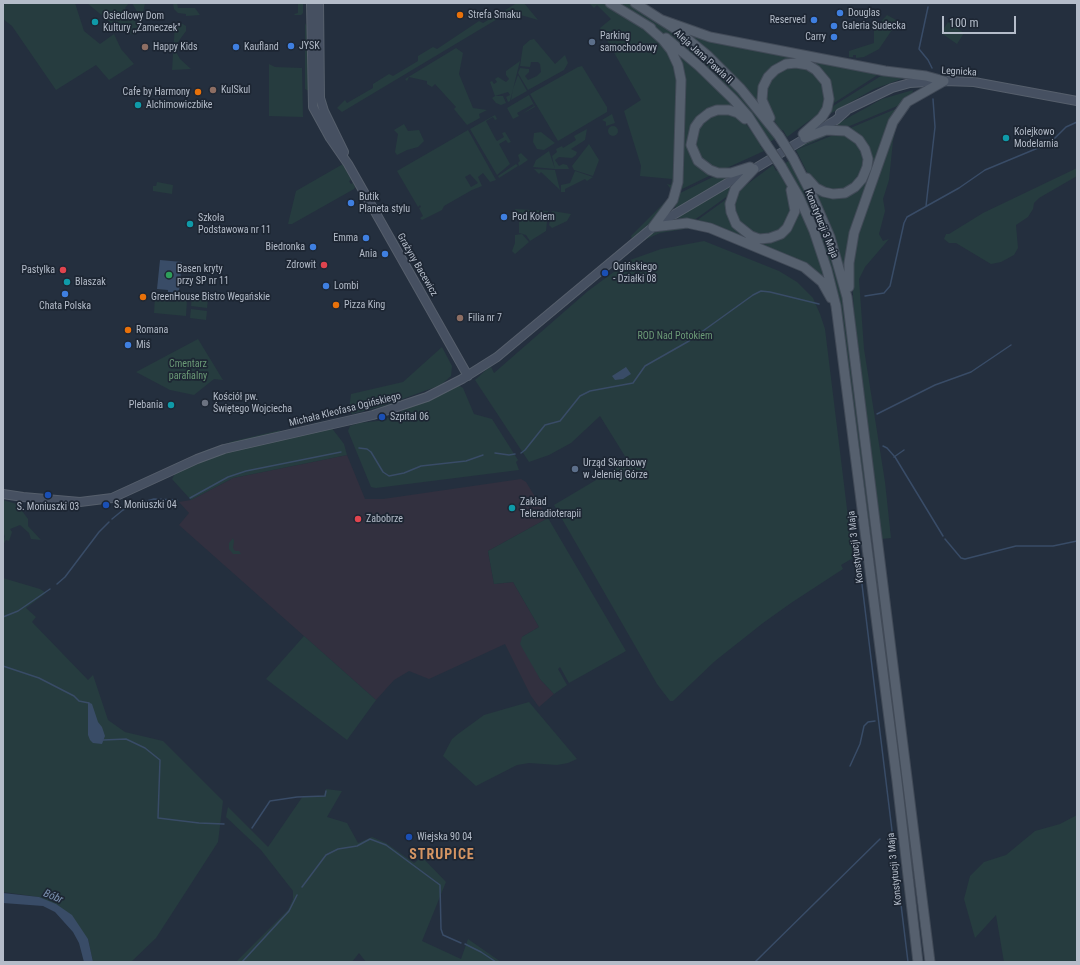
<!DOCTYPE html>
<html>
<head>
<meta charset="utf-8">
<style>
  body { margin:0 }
  #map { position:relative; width:1080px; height:965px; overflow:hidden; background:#242f3e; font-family:"Roboto Condensed",sans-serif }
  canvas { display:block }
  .frame { position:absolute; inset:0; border:4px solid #b4bcc9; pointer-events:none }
  .scale { position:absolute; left:942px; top:16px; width:74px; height:18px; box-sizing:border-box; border:2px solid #b4bcc9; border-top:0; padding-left:5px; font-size:12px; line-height:14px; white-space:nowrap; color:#b4bcc9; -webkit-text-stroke:3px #1d2633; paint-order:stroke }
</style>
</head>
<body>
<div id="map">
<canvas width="1080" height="965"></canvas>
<div class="frame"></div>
<div class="scale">100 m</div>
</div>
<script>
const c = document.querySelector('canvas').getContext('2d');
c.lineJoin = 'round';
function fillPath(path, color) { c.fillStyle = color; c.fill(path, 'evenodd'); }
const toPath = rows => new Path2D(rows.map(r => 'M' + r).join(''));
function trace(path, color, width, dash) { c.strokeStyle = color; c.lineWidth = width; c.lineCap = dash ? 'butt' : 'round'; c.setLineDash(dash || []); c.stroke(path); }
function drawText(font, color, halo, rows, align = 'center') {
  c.font = font + ' "Roboto Condensed",sans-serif'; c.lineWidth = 3.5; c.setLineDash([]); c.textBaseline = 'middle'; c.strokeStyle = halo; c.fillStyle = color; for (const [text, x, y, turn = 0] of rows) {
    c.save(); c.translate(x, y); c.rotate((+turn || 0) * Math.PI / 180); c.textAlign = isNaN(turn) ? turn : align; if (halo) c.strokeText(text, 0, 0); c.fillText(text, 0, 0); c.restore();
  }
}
const medical = toPath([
  [347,455,365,499,383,499,521,479,526,482,548,518,488,551,494,584,513,582,539,627,522,637,540,679,554,694,539,707,531,696,505,644,429,679,409,671,394,680,376,700,179,525,189,513,179,502,191,500,233,478]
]);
const green = toPath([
  [6,3,75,3,84,31,100,44,114,34,121,49,134,64,109,80,96,65,56,90,12,26,3,19,3,6],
  [87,3,129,3,125,8,141,29,133,35,111,23],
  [132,3,145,3,143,13,139,15],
  [173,3,177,3,178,8,195,8,200,15,186,16,186,14,178,13,174,9],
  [298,3,303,3,303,13,301,15,295,15,294,14,298,13],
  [517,3,524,3,538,20,517,14,499,18,342,112,337,108,345,100,347,103,373,88,373,84,389,74,393,76,418,61,418,56,433,47,437,49,479,21,483,23],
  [589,3,604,3,616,10,632,19,667,47,678,73,673,192,667,184,671,185,672,179,640,176,641,166,624,111,641,100,600,28,611,19,597,5,594,8],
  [616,3,630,3,694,48,739,91,776,138,770,142,673,40],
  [887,15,898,21,879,49,864,57,856,58,856,55,853,55,853,57,849,57,849,51,874,43,874,29],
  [948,22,964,33,957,44,941,33],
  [181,23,186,26,186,31,178,42,176,52,180,59,191,69,172,70,175,24],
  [305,23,308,29,309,91,305,89],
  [687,33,879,74,831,105,814,66,773,68,761,107],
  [534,39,555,64,565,55,568,63,564,70,528,90,518,73,520,68,529,69,529,72,525,76,528,80,537,76,541,72,540,64,538,62,531,62,530,67,520,66,523,46,530,40],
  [456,48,463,53,459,74,473,108,487,110,479,114,480,118,467,125,454,109,456,107,435,84,432,87,427,84,427,81,409,77,407,81,405,79],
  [677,53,685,57,737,108,711,109,689,141,713,174,678,191],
  [520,61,510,101,508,102,506,97,510,95,508,92,495,96,490,82,492,81,494,84,497,82,495,79,498,77,506,82,509,79,506,75,506,71],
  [269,64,275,67,302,68,303,117,269,116],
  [582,66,607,107,607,112,558,141,530,94,578,67],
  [799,66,814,72,825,85,825,109,787,137,783,130,781,131,770,114,765,102,765,87,780,69],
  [884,74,907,77,874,89,828,115,830,108],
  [518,75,527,91,511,100,513,89],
  [913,90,912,95,902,104,845,128,833,126,882,99],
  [931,91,910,104,897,125,893,141,889,180,883,199,885,211,879,234,883,241,889,239,865,267,859,279,864,349,885,482,891,538,881,539,855,327,851,264,859,223,897,120,909,104],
  [529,95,535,107,522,114,534,106,533,104,517,113,519,116,513,119,507,108],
  [495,96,503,96,506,103,501,105,496,103,492,98],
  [898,108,845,274,814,190,841,196,870,163,848,129],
  [725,112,743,120,762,145,760,146,764,151,720,171,700,160,694,137,705,118],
  [612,114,615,123,606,126,606,122,602,120],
  [495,115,497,119,495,120,493,117,486,121,495,138,497,141,504,137,502,133,505,132,511,142,508,143,506,140,499,144,510,164,497,175,470,129],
  [404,124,408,131,419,130,424,141,418,147,407,150,397,155,395,152,398,134,394,130],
  '608 131a5 5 0 1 1 10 0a5 5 0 1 1-10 0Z',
  [587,129,585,140,571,149,577,152,576,155,572,158,559,157,555,160,559,166,563,164,567,165,569,169,555,169,552,156,557,152,556,149,562,146,563,148,576,140,574,136],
  [468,130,496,180,490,182,483,173,478,177,482,186,472,190,444,206,442,210,422,220,420,218,423,216,419,208,421,207,420,205,418,207,397,171],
  [470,174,478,183,471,187,465,177],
  [541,132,555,143,544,150,537,149,533,142,534,133],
  [836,132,802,147,796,148,826,133],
  [841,132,852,137,865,156,863,173,848,189,828,191,811,180,796,150],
  [589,144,599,160,593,176,574,170,572,166],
  [549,151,555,169,533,167,536,160],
  [521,153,528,160,519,166,518,163,520,161,518,155],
  [790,160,818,215,811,217,784,164],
  [343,164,351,180,349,181,351,184,353,183,355,187,354,189,292,224,288,224,296,191],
  [516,164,518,166,499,178,498,176],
  [773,165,776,171,778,170,792,196,792,214,779,232,762,236,742,227,733,212,734,194],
  [1077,168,1077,176,1039,198,1034,203,1033,209,1028,217,1016,225,1018,248,1014,255,1001,262,991,264,956,243,949,243,944,239,946,234,949,234,983,213],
  [534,169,555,170,560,190,541,172,539,174],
  [575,171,593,177,587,181,585,179,565,189,565,192,561,192,561,185,570,183],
  [717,175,731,176,676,209,675,207,678,194],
  [157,182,173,185,172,194,153,191,153,186,156,186],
  [734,183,729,195,693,221,679,219,678,216],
  [728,198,736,228,775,239,799,206,806,220,828,283,696,221],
  [667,200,662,212,632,239,631,236],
  [515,209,548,211,546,231,530,241,526,235,519,233,519,221],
  [552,211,571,214,567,221,552,228,549,225],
  [821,221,843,292,876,540,869,541,845,351,814,224],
  [677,225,691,228,660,233,642,241,653,233],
  [522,234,529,242,515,254,512,251,515,243,515,235],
  [704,241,779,271,797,282,813,298,820,314,825,329,853,558,841,565,843,569,791,603,763,623,715,661,673,701,670,701,657,684,554,505,628,461,600,416,571,443,549,455,529,462,475,380,487,369,491,367,494,373,588,291,630,260,661,249],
  [155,296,187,300,186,316,154,313],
  [192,297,208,299,207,308,191,306],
  [191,309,207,311,206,320,190,318],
  [198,339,223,380,214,379,194,395,170,390,136,372],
  [442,347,452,366,451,376,441,385,383,406,352,414,349,410,351,394,403,382],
  [458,385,463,388,474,414,492,419,518,460,516,462,519,470,376,488,371,487,348,431,350,426,359,423,387,420,387,418,397,415,405,409],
  [331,427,344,444,347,455,233,478,191,500,172,479,176,472,225,452],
  [281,430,277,433,164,470,207,450,234,441],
  [3,500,17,504,28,519,28,526,41,540,31,539,29,533,20,525,10,529,12,532,9,541,6,540,3,545,5,536,3,533],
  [548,518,626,651,569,683,560,667,558,669,567,685,554,694,540,679,520,644,522,637,539,627,513,582,494,584,488,551],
  [233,538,234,541,233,548,235,551,239,551,241,554,233,554,229,549,229,543],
  [3,578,40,589,46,593,26,608,36,617,32,622,88,680,93,675,108,720,125,732,163,741,223,801,218,842,156,938,131,962,93,962,88,939,39,897,3,892],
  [304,636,376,700,347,740,266,679],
  [529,702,577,759,568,763,557,765,529,763,517,765,476,786,443,756,452,739,458,734,484,715],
  [326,789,342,791,327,817,347,823,358,843,372,837,386,843,414,863,422,857,446,882,422,941,461,959,468,939,501,962,366,962,359,953,352,962,236,962,288,910,293,899,293,891,261,850,226,817,228,807,268,847,303,796,324,796],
  [1077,815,1077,962,1004,962,996,915,975,938,964,899,970,876,984,862,1006,855,1035,831,1060,824]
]);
const water = toPath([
  [160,260,182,262,179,291,175,291,175,293,168,292,168,290,157,289],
  [626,367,631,374,623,379,615,380,612,376],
  [88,702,92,704,98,722,102,727,105,736,102,744,93,743,90,740,88,735],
  [3,893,39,897,56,904,72,915,88,939,93,962,84,962,79,943,73,932,55,912,43,906,3,903]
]);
const stream = toPath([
  [928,7,919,49,928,60,932,68],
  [926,206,935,127,933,99],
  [865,296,884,293,890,286,904,223,907,217,959,188,985,170,1050,143,1066,127,1077,122],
  [877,414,935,385,971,372,1011,345],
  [883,446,887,448,895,457,943,536],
  [359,448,367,449,371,452,383,472,389,476,404,473,421,466,466,461,483,455],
  [495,453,509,455,515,454],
  [521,453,525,450,545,425,560,421,580,396,590,391,633,383,645,366,689,341,753,295,761,291,770,292,819,304],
  [894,457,904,450],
  [190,498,228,477,246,471,341,452],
  [112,519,123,510,132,505,154,499,177,500],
  [945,539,961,558,965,559,1016,546,1053,546,1077,541],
  [860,568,908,962],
  [57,584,65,577,99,532,109,522],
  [3,617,18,611,50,589],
  [3,666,39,678,74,696,79,701,89,703],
  [103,740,126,739,145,748,160,760,158,818,199,823,224,824],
  [850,766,860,744,864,726,868,722,875,721],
  [252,828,270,801,297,797,325,796,326,791],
  [302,887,326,855,338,849,357,846,370,839,386,845,440,885,441,929,443,935,461,943],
  [465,944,481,952,496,962],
  [242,962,289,911,297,895],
  [755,962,880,839]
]);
const secondary = toPath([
  [311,3,313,107,330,138,348,164,468,376],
  [319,3,320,98,324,111,344,152],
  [840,113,892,88,910,83,944,81,974,82,1077,101],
  [3,494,23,497,80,502,112,498,197,459,224,449,373,415,427,397,462,379,497,357,653,227,729,182,754,169,836,120,846,111]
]);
const primary = toPath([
  [610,3,651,28],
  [635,3,674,28,707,55,741,89,779,136],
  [662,20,710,37,885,71,926,76,944,81],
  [646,25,663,40,671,50,678,65,681,80,678,182,673,200,653,227],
  [666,38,699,66,733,99,748,116,766,144],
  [770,118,762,100,763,87,768,77,775,70,786,64,796,63,808,65,816,70,826,82,829,99,827,109,822,117,803,134],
  [745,119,738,113,729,110,717,110,709,113,700,120,695,127,691,145,698,161,710,170,718,173,731,173,750,167],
  [805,138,826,130,846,131,859,140,865,149,868,159,867,167,862,179,855,187,845,193,833,194,824,192,816,188,807,178],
  [793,158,811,193,830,237,847,297,930,962],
  [781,166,799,197,814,231,827,270,836,306,897,781,918,962],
  [754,169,735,189,730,204,731,212,736,224,751,236,759,239,770,238,781,234,787,228,795,211,791,190],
  [653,227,687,223,710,228,804,267,822,282,831,298],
  [849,287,849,263,854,233,893,122,907,102,944,81]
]);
const primaryBridge = toPath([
  [779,136,793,158],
  [766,144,781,166]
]);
const markers = [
  [840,13,4,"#3f7fe0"],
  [460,15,4,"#e8710a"],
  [814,20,4,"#3f7fe0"],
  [95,22,4,"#0f9aa8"],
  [834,26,4,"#3f7fe0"],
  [834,37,4,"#3f7fe0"],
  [592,42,4,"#5c6f8a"],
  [291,46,4,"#3f7fe0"],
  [145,47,4,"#8d6e63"],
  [236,47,4,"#3f7fe0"],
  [213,90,4,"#8d6e63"],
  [198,92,4,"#e8710a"],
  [138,105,4,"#0f9aa8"],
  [1006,138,4,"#0f9aa8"],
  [351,203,4,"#3f7fe0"],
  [504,217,4,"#3f7fe0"],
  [190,224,4,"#0f9aa8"],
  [366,238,4,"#3f7fe0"],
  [313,247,4,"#3f7fe0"],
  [385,254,4,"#3f7fe0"],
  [324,265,4,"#e0444e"],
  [63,270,4,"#e0444e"],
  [605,273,4,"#1a4fb4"],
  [169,275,4,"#2e9e5b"],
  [67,282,4,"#0f9aa8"],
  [326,286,4,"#3f7fe0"],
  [65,294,4,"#3f7fe0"],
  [143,297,4,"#e8710a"],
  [336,305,4,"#e8710a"],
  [460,318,4,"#8d6e63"],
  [128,330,4,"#e8710a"],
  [128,345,4,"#3f7fe0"],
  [205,403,4,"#6b7280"],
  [171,405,4,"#0f9aa8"],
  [382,417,4,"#1a4fb4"],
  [575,469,4,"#5c6f8a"],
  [48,495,4,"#1a4fb4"],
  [106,505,4,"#1a4fb4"],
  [512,508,4,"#0f9aa8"],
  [358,519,4,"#e0444e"],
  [409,837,4,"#1a4fb4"]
];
const poiNames = [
  ["Douglas",848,13],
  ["Strefa Smaku",468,15],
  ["Osiedlowy Dom",103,16],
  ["Kultury ,,Zameczek\"",103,28],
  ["Reserved",806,20,"right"],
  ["Galeria Sudecka",842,26],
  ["Parking",600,36],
  ["samochodowy",600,48],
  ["Carry",826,37,"right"],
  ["JYSK",299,46],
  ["Happy Kids",153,47],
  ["Kaufland",244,47],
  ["KulSkul",221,90],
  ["Cafe by Harmony",190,92,"right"],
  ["Alchimowiczbike",146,105],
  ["Kolejkowo",1014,132],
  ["Modelarnia",1014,144],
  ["Butik",359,197],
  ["Planeta stylu",359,209],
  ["Pod Kołem",512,217],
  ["Szkoła",198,218],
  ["Podstawowa nr 11",198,230],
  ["Emma",358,238,"right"],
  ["Biedronka",305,247,"right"],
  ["Ania",377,254,"right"],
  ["Zdrowit",316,265,"right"],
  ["Ogińskiego",613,267],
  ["- Działki 08",613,279],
  ["Basen kryty",177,269],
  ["przy SP nr 11",177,281],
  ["Pastylka",55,270,"right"],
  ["Blaszak",75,282],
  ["Lombi",334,286],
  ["GreenHouse Bistro Wegańskie",151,297],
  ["Pizza King",344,305],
  ["Chata Polska",65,306,"center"],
  ["Filia nr 7",468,318],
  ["Romana",136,330],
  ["Miś",136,345],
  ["Kościół pw.",213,397],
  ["Świętego Wojciecha",213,409],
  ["Plebania",163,405,"right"],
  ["Szpital 06",390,417],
  ["Urząd Skarbowy",583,463],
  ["w Jeleniej Górze",583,475],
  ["Zakład",520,502],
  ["Teleradioterapii",520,514],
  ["S. Moniuszki 04",114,505],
  ["S. Moniuszki 03",48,507,"center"],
  ["Zabobrze",366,519],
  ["Wiejska 90 04",417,837]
];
const streetNames = [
  ["Aleja Jana Pawła II",703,57,42],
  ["Legnicka",959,72,3],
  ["Konstytucji 3 Maja",821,224,68],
  ["Grażyny Bacewicz",417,265,60],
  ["Michała Kleofasa Ogińskiego",345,410,-14],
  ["Konstytucji 3 Maja",856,547,-97],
  ["Konstytucji 3 Maja",895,869,-96]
];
const parkNames = [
  ["ROD Nad Potokiem",675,336],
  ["Cmentarz",188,364],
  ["parafialny",188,376]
];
const waterNames = [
  ["Bóbr",53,897,23]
];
const districtNames = [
  ["STRUPICE",442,855]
];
fillPath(medical, '#32303f');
fillPath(green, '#263c3f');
fillPath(water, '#394c67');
trace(stream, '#394c67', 1.5);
trace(secondary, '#565f6c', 10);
trace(primary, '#414a57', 11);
trace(secondary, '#465061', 8);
trace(primary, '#56606e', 9);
trace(primaryBridge, '#414a57', 11, []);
trace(primaryBridge, '#56606e', 9);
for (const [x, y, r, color] of markers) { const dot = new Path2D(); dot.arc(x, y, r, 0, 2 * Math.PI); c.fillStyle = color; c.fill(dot); trace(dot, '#1d2633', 1.5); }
drawText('10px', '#b4bcc9', '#1d2633', poiNames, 'left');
drawText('10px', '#b4bcc9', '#1d2633', streetNames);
drawText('10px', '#6b9a76', '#1d2633', parkNames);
drawText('italic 11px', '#7c92b1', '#1d2633', waterNames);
c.letterSpacing = '1px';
drawText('bold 14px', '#d59563', '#1d2633', districtNames);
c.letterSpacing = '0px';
</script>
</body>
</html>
